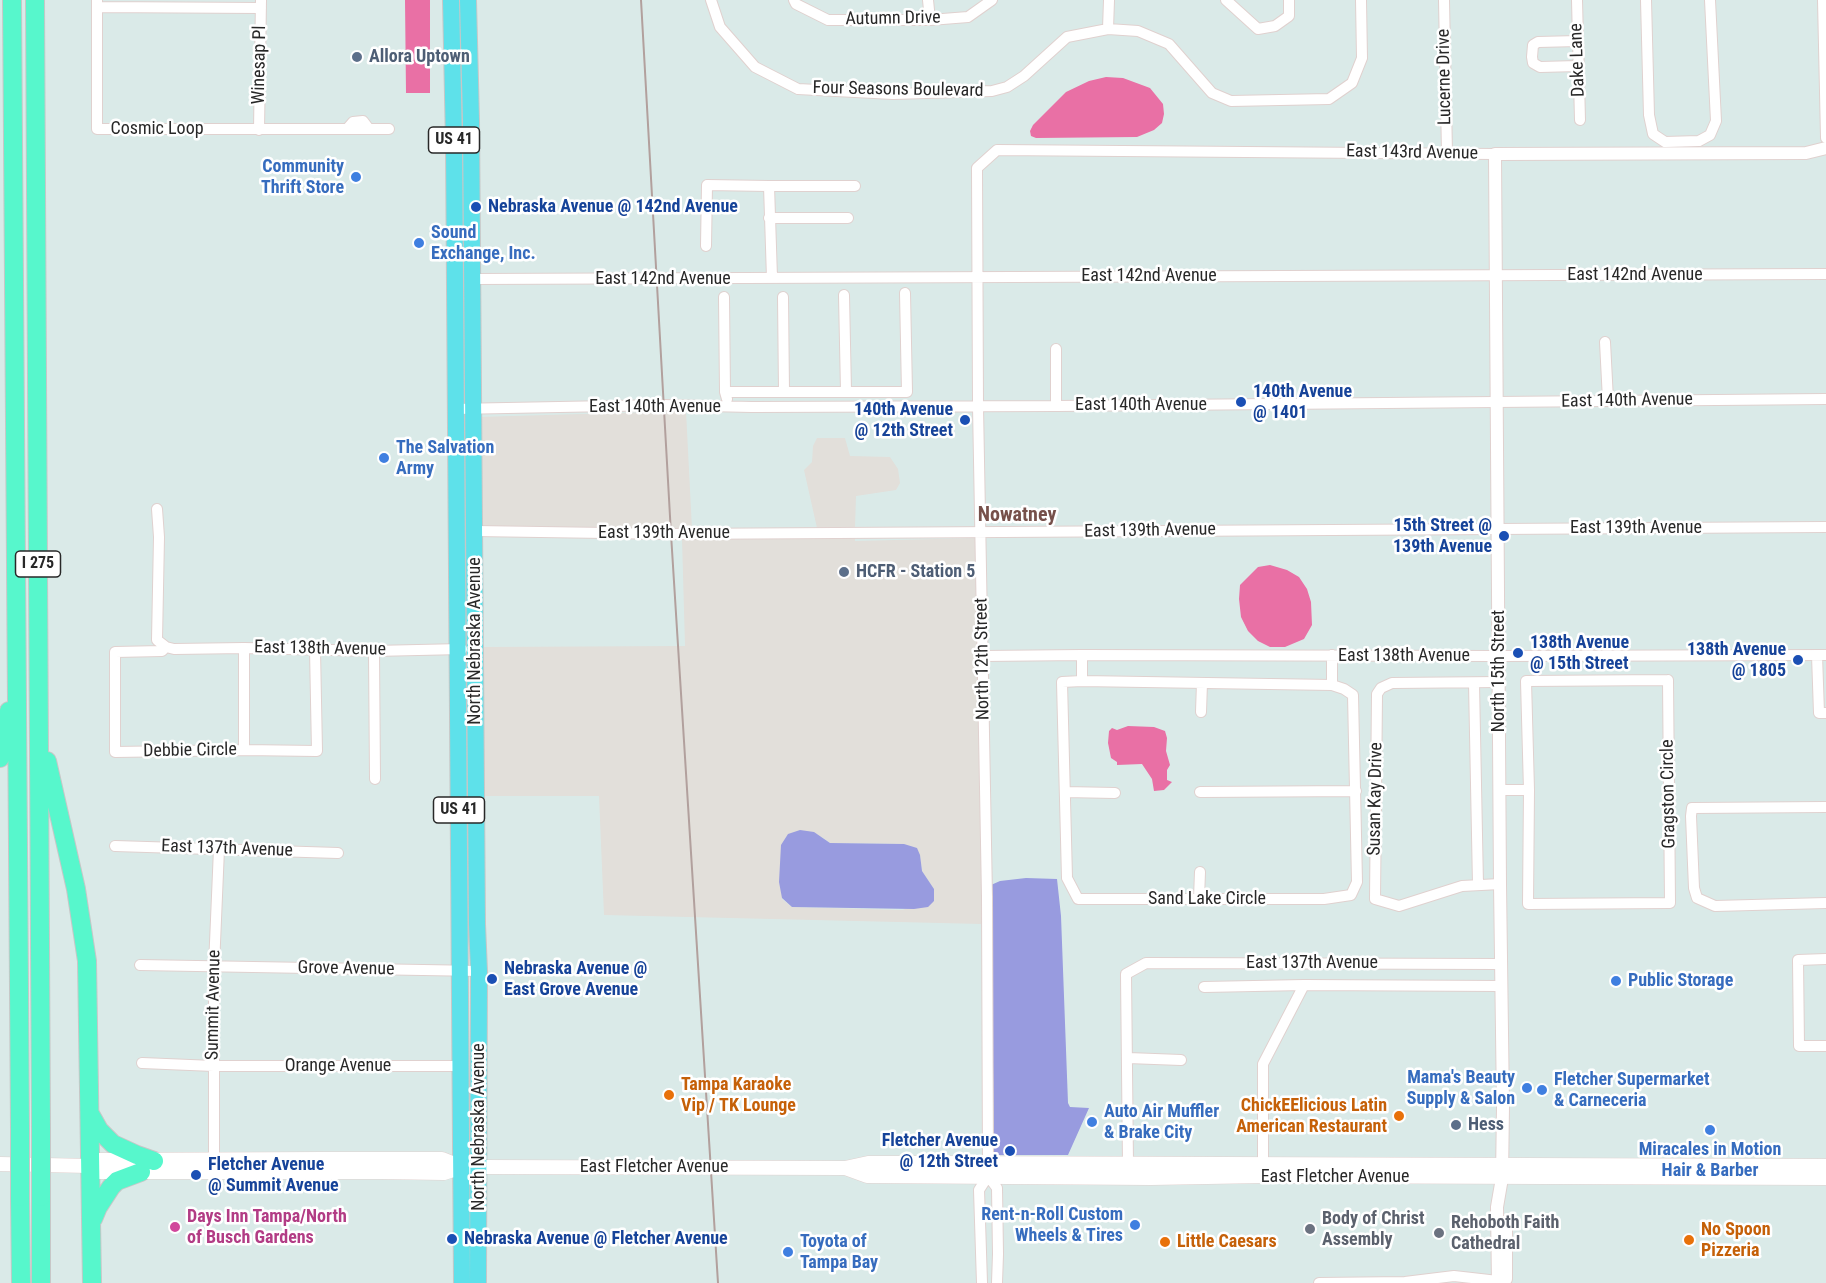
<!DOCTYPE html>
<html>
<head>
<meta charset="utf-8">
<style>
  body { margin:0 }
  canvas { display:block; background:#daeae8 }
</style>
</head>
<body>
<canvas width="1826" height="1283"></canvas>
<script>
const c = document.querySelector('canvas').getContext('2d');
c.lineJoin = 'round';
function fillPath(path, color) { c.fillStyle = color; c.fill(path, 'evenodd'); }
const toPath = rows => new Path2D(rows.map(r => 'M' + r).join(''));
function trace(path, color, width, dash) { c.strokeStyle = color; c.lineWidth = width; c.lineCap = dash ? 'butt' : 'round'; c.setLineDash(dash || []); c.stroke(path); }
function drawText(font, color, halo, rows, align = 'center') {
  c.font = font + ' "Roboto Condensed",sans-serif'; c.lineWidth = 5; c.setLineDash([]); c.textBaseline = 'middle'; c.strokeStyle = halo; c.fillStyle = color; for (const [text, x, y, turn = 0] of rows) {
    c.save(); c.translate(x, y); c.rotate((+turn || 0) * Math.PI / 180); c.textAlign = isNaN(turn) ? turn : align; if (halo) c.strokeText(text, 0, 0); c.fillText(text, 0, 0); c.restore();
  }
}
const industrial = toPath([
  [686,411,692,529,479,526,478,417],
  [817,438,845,438,850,456,890,457,898,469,900,483,896,490,856,496,855,528,817,528,804,470,812,462,813,446],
  [855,538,855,541,977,538,982,924,604,915,599,796,481,796,480,647,685,646,682,539],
  [822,837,830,843,904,844,920,855,922,871,934,889,934,901,902,910,792,907,782,899]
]);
const green = toPath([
  [800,830,814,832,830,843,904,844,917,848,920,855,922,871,934,889,934,901,928,907,914,909,792,907,782,898,779,882,781,845,788,834],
  [1026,878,1057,879,1061,916,1068,1103,1070,1107,1089,1108,1068,1155,994,1155,991,885,1000,881]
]);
const water = toPath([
  [405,0,430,0,430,93,406,93],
  [1106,77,1123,78,1150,88,1163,104,1164,114,1162,123,1154,130,1137,137,1036,138,1031,136,1030,131,1033,125,1066,92,1089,81],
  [1270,565,1287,570,1299,577,1307,589,1311,602,1312,625,1304,639,1285,647,1270,647,1258,641,1248,631,1241,617,1239,599,1240,585,1258,567],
  [1128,726,1154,727,1165,731,1167,738,1166,751,1170,765,1167,770,1167,780,1172,782,1164,790,1154,791,1152,779,1142,764,1117,765,1117,762,1111,758,1108,743,1109,731,1112,728,1117,730]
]);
const minor = toPath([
  [97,0,97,129,389,129],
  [711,0,720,27,755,67,798,89,893,94,992,91,1007,87,1024,76,1067,37,1108,29,1138,31,1169,44,1212,93,1231,101,1329,99,1352,83,1362,58,1361,0],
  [794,0,796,4,828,20,930,20,968,17,992,0],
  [928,0,930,20],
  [1226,0,1258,29,1275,26,1289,16,1289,0],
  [1444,0,1447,153],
  [1577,0,1580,120],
  [1646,0,1649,115,1653,134,1665,142,1699,141,1710,135,1716,121,1710,0],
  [1823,0,1826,138],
  [97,7,261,8],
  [1108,29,1109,0],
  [1578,41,1538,42,1533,45,1532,57,1533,63,1540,67,1578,66],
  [347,129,353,122,363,121,369,129],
  [259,130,261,0],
  [769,186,772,278],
  [769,218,848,218],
  [706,246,707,185,769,186,855,186],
  [473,279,1826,274],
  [844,295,846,392],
  [724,297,725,392,727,399],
  [783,297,784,392],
  [1605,342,1608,400],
  [1056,349,1056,406],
  [725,392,907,392,905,293],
  [455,409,663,405,752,407,1056,406,1826,399],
  [157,509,159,537,157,640,166,647],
  [475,531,671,534,1826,527],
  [166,647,162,651,115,652,115,752,244,750,317,751,315,650],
  [166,647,174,649,244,648,374,651,462,649],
  [244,648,244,750],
  [374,651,375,779],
  [1332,655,1332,685],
  [1817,655,1819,713,1826,713],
  [983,656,1082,655,1499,656,1826,655],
  [1668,680,1670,903,1528,904,1529,790,1526,681,1668,680],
  [1082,681,1332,685,1344,689,1353,695,1357,882,1351,895,1324,899,1078,899,1067,878,1062,682,1082,681],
  [1082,681,1082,655],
  [1499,682,1392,683,1381,688,1377,694,1375,899,1399,906,1462,886,1500,884],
  [1474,683,1478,885],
  [1201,712,1202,683],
  [1499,790,1529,790],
  [1065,792,1115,793],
  [1200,792,1356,791],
  [1826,807,1692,808,1691,816,1694,888,1697,898,1715,906,1826,903],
  [115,846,338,853],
  [1199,898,1200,872],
  [1826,959,1798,960,1799,1046,1826,1046],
  [140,965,479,971],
  [1204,987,1304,985,1501,986],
  [1128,1058,1181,1060],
  [142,1063,214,1066,462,1066],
  [214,1160,214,966,219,849],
  [1128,1164,1126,974,1146,963,1501,964],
  [988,1170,987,897,978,406,977,168,997,150,1495,154],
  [1263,1170,1263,1064,1304,985],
  [988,1176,997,1188,998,1254,997,1283],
  [982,1283,979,1190,988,1176],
  [1319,1283,1405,1282,1454,1276,1498,1281]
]);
const tertiary = toPath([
  [1506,1224,1506,1279],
  [1498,1283,1497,1207,1502,1178,1503,1106,1500,884,1495,154,1806,153,1826,148]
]);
const secondary = toPath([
  [0,1164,89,1166,98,1172,381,1172,444,1173,462,1167],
  [89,1166,98,1160,324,1159,442,1159,462,1167,479,1167,845,1168,868,1163,922,1163,1826,1166],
  [845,1168,867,1176,1151,1178,1263,1176,1826,1178]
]);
const primary = toPath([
  [451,0,454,144,462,1283],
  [468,0,471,120,477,924,479,971,478,1283]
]);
const motorway = toPath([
  [12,0,20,1128],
  [35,0,41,1128],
  [0,758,9,711],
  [47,761,76,889,87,961,92,1283],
  [90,1114,99,1130,113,1144,137,1155,154,1161],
  [20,1197,21,1283],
  [93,1219,98,1207,111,1187,117,1181,141,1172],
  [41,1283,41,1197]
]);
const rail = toPath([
  [641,0,671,534,718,1283]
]);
const motorwayBridge = toPath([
  [20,1128,20,1197],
  [41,1128,41,1197]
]);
const markers = [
  [357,57,6,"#5c6f8a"],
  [356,177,6,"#3f7fe0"],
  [476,207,6,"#1a4fb4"],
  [419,243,6,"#3f7fe0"],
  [1241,402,6,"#1a4fb4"],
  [965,420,6,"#1a4fb4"],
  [384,458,6,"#3f7fe0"],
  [1504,536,6,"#1a4fb4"],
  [844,572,6,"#5c6f8a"],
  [1518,653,6,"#1a4fb4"],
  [1798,660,6,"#1a4fb4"],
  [492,979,6,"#1a4fb4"],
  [1616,981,6,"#3f7fe0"],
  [1527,1088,6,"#3f7fe0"],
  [1542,1090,6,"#3f7fe0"],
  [669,1095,6,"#e8710a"],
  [1399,1116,6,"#e8710a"],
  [1092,1122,6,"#3f7fe0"],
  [1456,1125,6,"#5c6f8a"],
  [1710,1130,6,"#3f7fe0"],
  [1010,1151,6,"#1a4fb4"],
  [196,1175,6,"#1a4fb4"],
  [1135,1225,6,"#3f7fe0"],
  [175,1227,6,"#d1479c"],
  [1310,1229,6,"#6b7280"],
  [1439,1233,6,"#6b7280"],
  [452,1239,6,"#1a4fb4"],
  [1689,1240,6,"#e8710a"],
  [1165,1242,6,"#e8710a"],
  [788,1252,6,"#3f7fe0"]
];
const shields = [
  [454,140,51],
  [38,564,45],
  [459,810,51]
];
const shieldNames = [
  ["US 41",454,140],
  ["I 275",38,564],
  ["US 41",459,810]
];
const streetNames = [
  ["Autumn Drive",893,19,-1],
  ["Dake Lane",1578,60,-92],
  ["Winesap Pl",260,65,-89],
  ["Lucerne Drive",1445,77,-91],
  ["Four Seasons Boulevard",898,90,1],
  ["Cosmic Loop",157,129],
  ["East 143rd Avenue",1412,153,1],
  ["East 142nd Avenue",1635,275],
  ["East 142nd Avenue",1149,276],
  ["East 142nd Avenue",663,279],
  ["East 140th Avenue",1627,401,-1],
  ["East 140th Avenue",1141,405],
  ["East 140th Avenue",655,407],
  ["East 139th Avenue",1636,528],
  ["East 139th Avenue",1150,531,-1],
  ["East 139th Avenue",664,533],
  ["North Nebraska Avenue",475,641,-90],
  ["East 138th Avenue",320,649,1],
  ["East 138th Avenue",1404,656],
  ["North 12th Street",983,659,-91],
  ["North 15th Street",1499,671,-90],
  ["Debbie Circle",190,751,-1],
  ["Gragston Circle",1669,794,-91],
  ["Susan Kay Drive",1376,799,-89],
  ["East 137th Avenue",227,849,2],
  ["Sand Lake Circle",1207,899],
  ["East 137th Avenue",1312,963],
  ["Grove Avenue",346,969,1],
  ["Summit Avenue",214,1005,-89],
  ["Orange Avenue",338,1066],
  ["North Nebraska Avenue",479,1127,-90],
  ["East Fletcher Avenue",654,1167],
  ["East Fletcher Avenue",1335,1177]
];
const serviceNames = [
  ["Allora Uptown",369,57],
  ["HCFR - Station 5",856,572],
  ["Hess",1468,1125]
];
const shopNames = [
  ["Community",344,167,"right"],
  ["Thrift Store",344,188,"right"],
  ["Sound",431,233],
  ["Exchange, Inc.",431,254],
  ["The Salvation",396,448],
  ["Army",396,469],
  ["Public Storage",1628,981],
  ["Mama's Beauty",1515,1078,"right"],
  ["Supply & Salon",1515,1099,"right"],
  ["Fletcher Supermarket",1554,1080],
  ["& Carneceria",1554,1101],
  ["Auto Air Muffler",1104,1112],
  ["& Brake City",1104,1133],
  ["Miracales in Motion",1710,1150,"center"],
  ["Hair & Barber",1710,1171,"center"],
  ["Rent-n-Roll Custom",1123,1215,"right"],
  ["Wheels & Tires",1123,1236,"right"],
  ["Toyota of",800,1242],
  ["Tampa Bay",800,1263]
];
const transitNames = [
  ["Nebraska Avenue @ 142nd Avenue",488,207],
  ["140th Avenue",1253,392],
  ["@ 1401",1253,413],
  ["140th Avenue",953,410,"right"],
  ["@ 12th Street",953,431,"right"],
  ["15th Street @",1492,526,"right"],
  ["139th Avenue",1492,547,"right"],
  ["138th Avenue",1530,643],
  ["@ 15th Street",1530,664],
  ["138th Avenue",1786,650,"right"],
  ["@ 1805",1786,671,"right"],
  ["Nebraska Avenue @",504,969],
  ["East Grove Avenue",504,990],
  ["Fletcher Avenue",998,1141,"right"],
  ["@ 12th Street",998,1162,"right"],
  ["Fletcher Avenue",208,1165],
  ["@ Summit Avenue",208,1186],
  ["Nebraska Avenue @ Fletcher Avenue",464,1239]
];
const foodNames = [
  ["Tampa Karaoke",681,1085],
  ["Vip / TK Lounge",681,1106],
  ["ChickEElicious Latin",1387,1106,"right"],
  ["American Restaurant",1387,1127,"right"],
  ["No Spoon",1701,1230],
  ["Pizzeria",1701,1251],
  ["Little Caesars",1177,1242]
];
const hotelNames = [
  ["Days Inn Tampa/North",187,1217],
  ["of Busch Gardens",187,1238]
];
const worshipNames = [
  ["Body of Christ",1322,1219],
  ["Assembly",1322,1240],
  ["Rehoboth Faith",1451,1223],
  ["Cathedral",1451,1244]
];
const neighbourhoodNames = [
  ["Nowatney",1017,516]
];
fillPath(industrial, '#e2dfda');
fillPath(green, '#989bdf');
fillPath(water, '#e970a5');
trace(minor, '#e0d1cf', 12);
trace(tertiary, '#e0d1cf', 14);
trace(secondary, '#e0d1cf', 15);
trace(primary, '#c7c7c7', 18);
trace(motorway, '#c7c7c7', 20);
trace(minor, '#fff', 10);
trace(tertiary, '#fff', 12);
trace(secondary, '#fff', 14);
trace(primary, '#5ee1ea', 16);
trace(motorway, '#57f7cc', 18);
trace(rail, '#b2a09d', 2);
trace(motorwayBridge, '#c7c7c7', 20, []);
trace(motorwayBridge, '#57f7cc', 18);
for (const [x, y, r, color] of markers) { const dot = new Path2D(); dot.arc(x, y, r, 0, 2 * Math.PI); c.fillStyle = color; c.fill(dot); trace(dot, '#fff', 2); }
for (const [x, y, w] of shields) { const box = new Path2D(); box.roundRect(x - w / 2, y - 13, w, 26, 4.5); c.fillStyle = '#fff'; c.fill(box); trace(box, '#282828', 1.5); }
drawText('bold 16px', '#282828', null, shieldNames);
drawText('18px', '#282828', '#fff', streetNames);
drawText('bold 18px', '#4e5e75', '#fff', serviceNames, 'left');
drawText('bold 18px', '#366cbe', '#fff', shopNames, 'left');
drawText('bold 18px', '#164399', '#fff', transitNames, 'left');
drawText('bold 18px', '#c56008', '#fff', foodNames, 'left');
drawText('bold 18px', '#b23c85', '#fff', hotelNames, 'left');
drawText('bold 18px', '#5b616d', '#fff', worshipNames, 'left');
drawText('bold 20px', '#76504a', '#fff', neighbourhoodNames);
</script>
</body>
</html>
